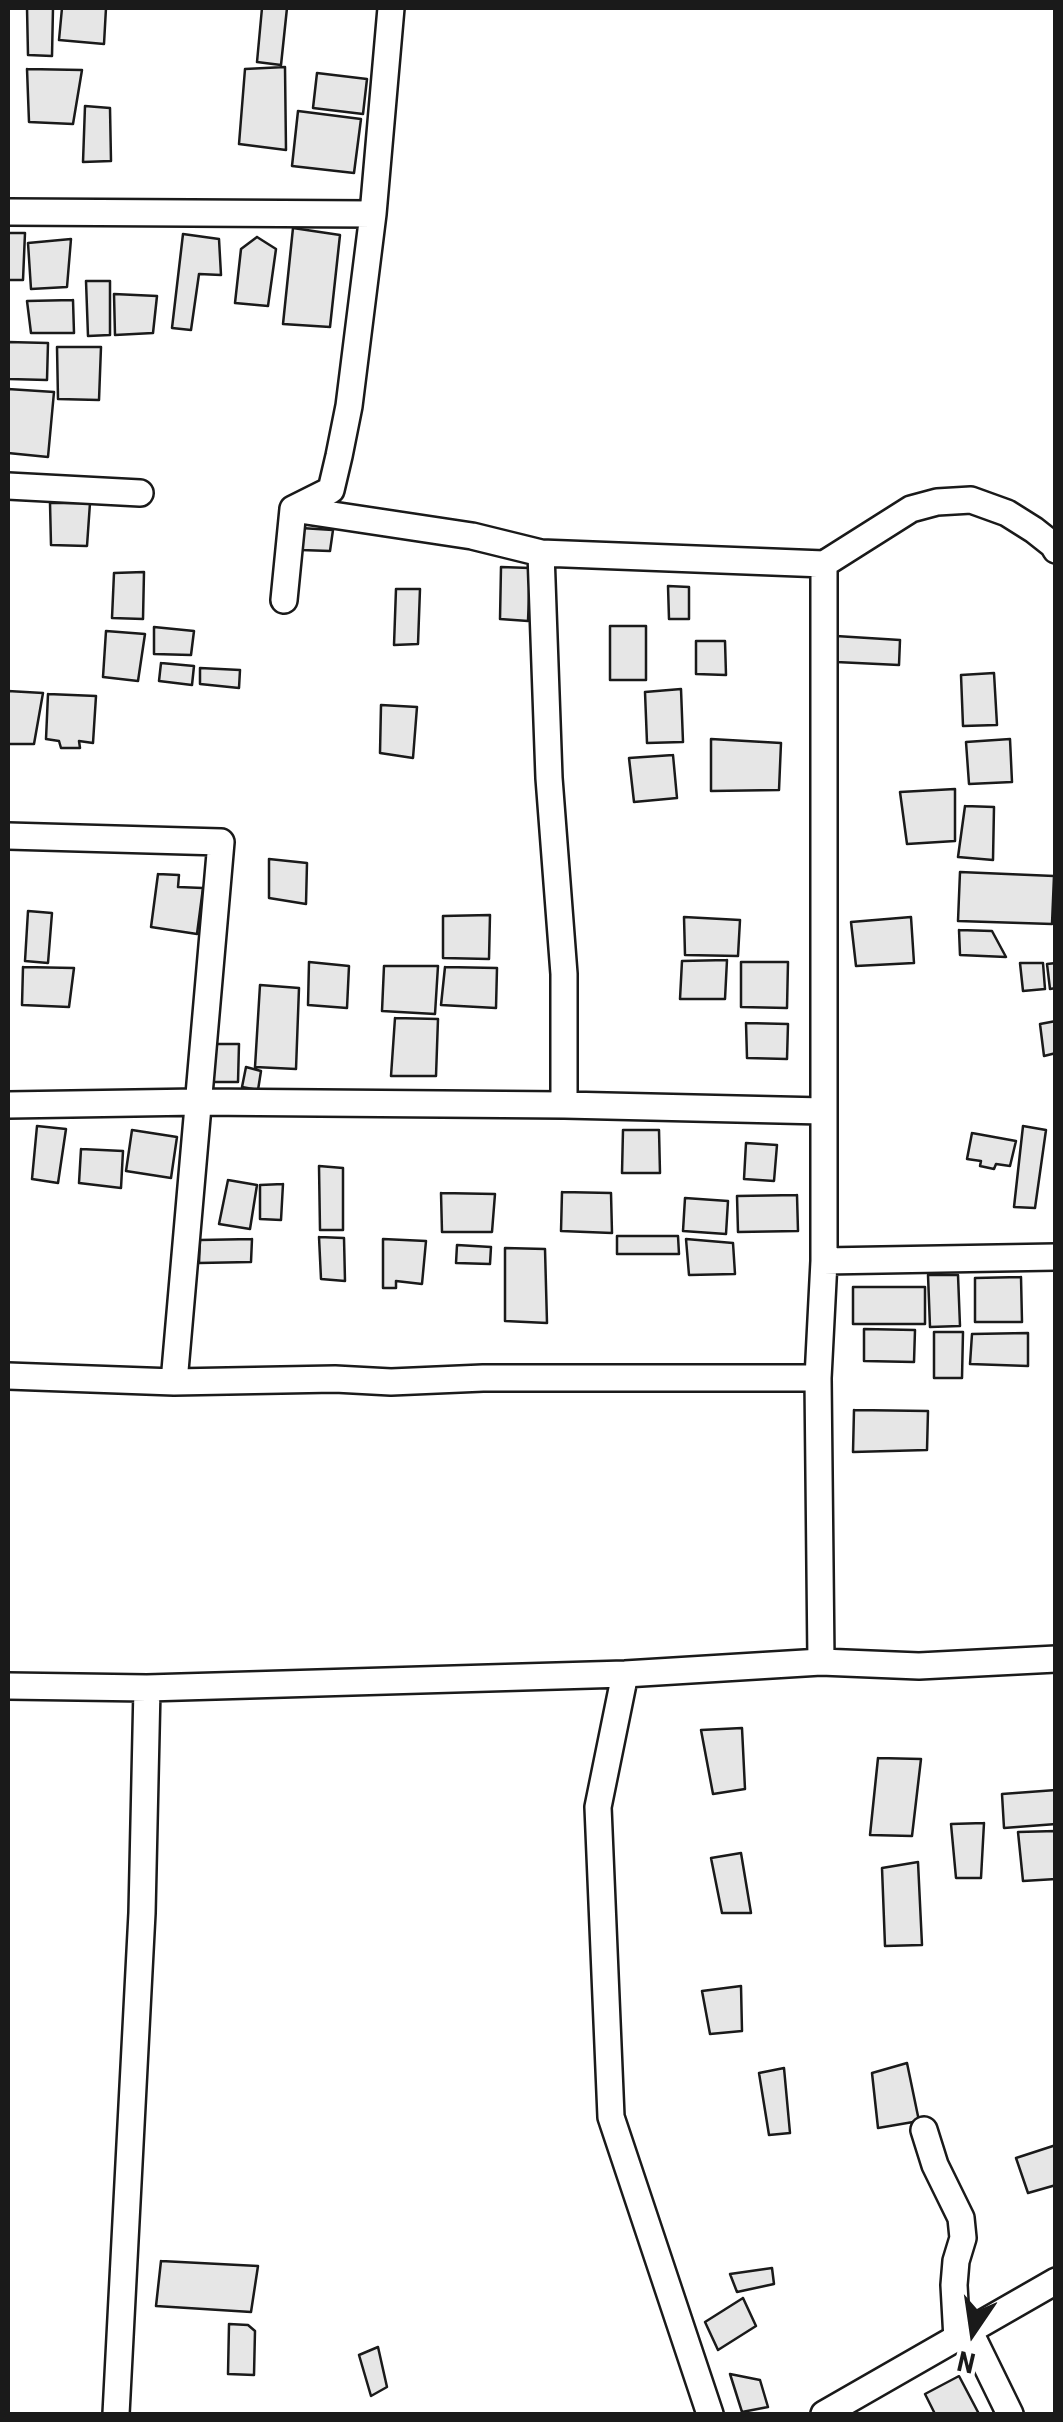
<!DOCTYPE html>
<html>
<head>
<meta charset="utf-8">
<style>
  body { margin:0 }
  #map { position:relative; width:1063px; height:2422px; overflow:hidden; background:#fff; font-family:"Roboto Condensed",sans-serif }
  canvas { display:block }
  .frame { position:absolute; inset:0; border:10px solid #1a1a1a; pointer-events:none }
  .north { position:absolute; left:923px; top:2282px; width:100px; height:100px; -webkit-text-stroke:8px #fff; paint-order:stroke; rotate:193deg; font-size:28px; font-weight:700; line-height:40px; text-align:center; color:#1a1a1a }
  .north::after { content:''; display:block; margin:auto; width:35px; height:45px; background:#1a1a1a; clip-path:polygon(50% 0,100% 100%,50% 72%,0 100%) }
</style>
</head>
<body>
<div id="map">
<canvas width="1063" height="2422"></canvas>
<div class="frame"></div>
<div class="north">N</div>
</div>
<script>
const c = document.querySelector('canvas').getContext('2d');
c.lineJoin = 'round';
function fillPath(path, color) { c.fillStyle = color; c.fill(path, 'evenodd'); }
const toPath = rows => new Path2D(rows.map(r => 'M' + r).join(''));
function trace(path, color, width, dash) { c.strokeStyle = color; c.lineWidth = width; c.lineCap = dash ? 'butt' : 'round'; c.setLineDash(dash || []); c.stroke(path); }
const building = toPath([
  [27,8,53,8,52,56,28,55,27,8],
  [62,8,106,8,104,44,59,40,62,8],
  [262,8,287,8,281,65,257,62,262,8],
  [285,67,286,150,239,144,245,69,285,67],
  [27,69,82,70,73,124,29,122,27,69],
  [317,73,367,79,363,114,313,108,317,73],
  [85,106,110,108,111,161,83,162,85,106],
  [298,111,361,119,354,173,292,166,298,111],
  [293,228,340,235,330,327,283,324,293,228],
  [8,233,25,233,23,280,8,280,8,233],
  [183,234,219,239,221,275,199,274,191,330,172,328,183,234],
  [257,237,276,249,268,306,235,303,241,249,257,237],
  [71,239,67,287,31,289,28,243,71,239],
  [86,281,110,281,110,335,88,336,86,281],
  [114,294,157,296,153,333,115,335,114,294],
  [73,300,74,333,31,333,27,301,73,300],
  [8,342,48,343,47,380,8,379,8,342],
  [57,347,101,347,99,400,58,399,57,347],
  [8,389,54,392,48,457,8,453,8,389],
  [50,503,90,503,87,546,51,545,50,503],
  [301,528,333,530,330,551,301,550,301,528],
  [501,567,530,568,528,621,500,619,501,567],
  [144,572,143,619,112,618,114,573,144,572],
  [668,586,689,587,689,619,669,619,668,586],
  [396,589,420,589,418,644,394,645,396,589],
  [610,626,646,626,646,680,610,680,610,626],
  [154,627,194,631,191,655,154,654,154,627],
  [106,631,145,634,138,681,103,677,106,631],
  [836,636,900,640,899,665,836,662,836,636],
  [696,641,725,641,726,675,696,674,696,641],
  [161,663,194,666,192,685,159,681,161,663],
  [200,668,240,670,239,688,200,684,200,668],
  [994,673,997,725,963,726,961,675,994,673],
  [681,689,683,742,647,743,645,692,681,689],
  [8,691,43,693,34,744,8,744,8,691],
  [48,694,96,696,93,743,79,741,80,748,61,748,59,741,46,739,48,694],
  [381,705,417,707,413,758,380,753,381,705],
  [711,739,781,743,779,790,711,791,711,739],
  [1010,739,1012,782,969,784,966,742,1010,739],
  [673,755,677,798,634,802,629,758,673,755],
  [955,789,955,841,907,844,900,792,955,789],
  [965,806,994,807,993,860,958,857,965,806],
  [269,859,307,863,306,904,269,898,269,859],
  [960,872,1054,876,1052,924,958,921,960,872],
  [158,874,179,875,178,887,203,888,197,934,151,927,158,874],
  [28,911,52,913,48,963,25,961,28,911],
  [490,915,489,959,443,958,443,916,490,915],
  [684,917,740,920,738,956,685,955,684,917],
  [911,917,914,963,856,966,851,922,911,917],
  [959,930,992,931,1006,957,960,955,959,930],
  [727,960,725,999,680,999,682,961,727,960],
  [309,962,349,966,347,1008,308,1005,309,962],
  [741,962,788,962,787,1008,741,1007,741,962],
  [1020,963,1043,963,1045,989,1023,991,1020,963],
  [1056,963,1056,988,1050,989,1047,964,1056,963],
  [384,966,438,966,435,1014,382,1011,384,966],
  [23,967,74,968,69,1007,22,1005,23,967],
  [445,967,497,968,496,1008,441,1005,445,967],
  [260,985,299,988,296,1069,255,1067,260,985],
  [395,1018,438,1019,436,1076,391,1076,395,1018],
  [1056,1021,1056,1053,1044,1056,1040,1024,1056,1021],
  [746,1023,788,1024,787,1059,747,1058,746,1023],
  [215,1044,239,1044,238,1082,213,1082,215,1044],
  [246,1067,261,1071,258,1090,242,1087,246,1067],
  [37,1126,66,1129,58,1183,32,1179,37,1126],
  [1023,1126,1046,1130,1035,1208,1014,1207,1023,1126],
  [132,1130,177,1137,171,1178,126,1171,132,1130],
  [623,1130,659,1130,660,1173,622,1173,623,1130],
  [972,1133,1016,1141,1010,1166,996,1164,994,1169,980,1166,981,1161,967,1159,972,1133],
  [746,1143,777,1145,774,1181,744,1179,746,1143],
  [81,1149,123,1151,121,1188,79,1183,81,1149],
  [319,1166,343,1168,343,1230,320,1230,319,1166],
  [228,1180,257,1185,250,1229,219,1224,228,1180],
  [283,1184,281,1220,260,1219,260,1185,283,1184],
  [562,1192,611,1193,612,1233,561,1231,562,1192],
  [441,1193,495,1194,492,1232,442,1232,441,1193],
  [797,1195,798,1231,738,1232,737,1196,797,1195],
  [685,1198,728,1201,726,1234,683,1231,685,1198],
  [617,1236,678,1236,679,1254,617,1254,617,1236],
  [319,1237,344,1238,345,1281,321,1279,319,1237],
  [252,1239,251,1262,199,1263,200,1240,252,1239],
  [383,1239,426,1241,422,1284,396,1281,396,1288,383,1288,383,1239],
  [686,1239,733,1243,735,1274,689,1275,686,1239],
  [457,1245,491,1247,490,1264,456,1263,457,1245],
  [505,1248,545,1249,547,1323,505,1321,505,1248],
  [928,1275,958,1275,960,1326,930,1327,928,1275],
  [1021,1277,1022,1322,975,1322,975,1278,1021,1277],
  [853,1287,925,1287,925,1324,853,1324,853,1287],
  [864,1329,915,1330,914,1362,864,1361,864,1329],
  [934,1332,963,1332,962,1378,934,1378,934,1332],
  [1028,1333,1028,1366,970,1364,972,1334,1028,1333],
  [854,1410,928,1411,927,1450,853,1452,854,1410],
  [742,1728,745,1789,713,1794,701,1730,742,1728],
  [878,1758,921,1759,912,1836,870,1835,878,1758],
  [1056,1790,1056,1824,1004,1828,1002,1794,1056,1790],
  [984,1823,981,1878,956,1878,951,1824,984,1823],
  [1056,1831,1056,1879,1023,1881,1018,1832,1056,1831],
  [741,1853,751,1913,722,1913,711,1858,741,1853],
  [918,1862,922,1945,885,1946,882,1868,918,1862],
  [741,1986,742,2031,710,2034,702,1991,741,1986],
  [907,2063,919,2121,878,2128,872,2073,907,2063],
  [784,2068,790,2133,769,2135,759,2073,784,2068],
  [1056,2145,1056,2185,1028,2193,1016,2158,1056,2145],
  [161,2261,258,2266,251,2312,156,2306,161,2261],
  [772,2268,774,2284,737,2292,730,2274,772,2268],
  [743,2298,756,2326,718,2350,705,2322,743,2298],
  [229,2324,248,2325,255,2331,254,2375,228,2374,229,2324],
  [378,2347,387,2387,371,2396,359,2355,378,2347],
  [730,2374,760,2380,768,2407,742,2412,730,2374],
  [959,2376,979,2414,935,2414,925,2394,959,2376]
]);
const minor = toPath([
  [8,212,373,214],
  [8,486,140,493],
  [293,509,472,536,541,553,824,564,911,509,937,502,971,500,1007,513,1034,530,1053,545,1056,550],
  [293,509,331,490,339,456,349,406,373,214,391,8],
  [541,553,549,778,564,974,564,1105],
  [284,600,293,509],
  [8,836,221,842,174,1382],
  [8,1105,198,1102,564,1105,823,1111],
  [824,1261,1056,1257],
  [8,1376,174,1382,335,1379,391,1382,483,1378,818,1378],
  [821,1662,818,1378,824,1261,824,564],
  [625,1674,598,1807,611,2117,710,2414],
  [8,1686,147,1688,625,1674,821,1662,919,1666,1056,1659],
  [924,2130,935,2165,961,2218,963,2238,956,2261,954,2285,957,2339],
  [969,2330,1010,2414],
  [116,2414,142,1913,147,1688],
  [824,2414,1056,2281]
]);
fillPath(building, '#e6e6e6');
trace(building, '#1a1a1a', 2.5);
trace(minor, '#1a1a1a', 30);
trace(minor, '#fff', 25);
</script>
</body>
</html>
